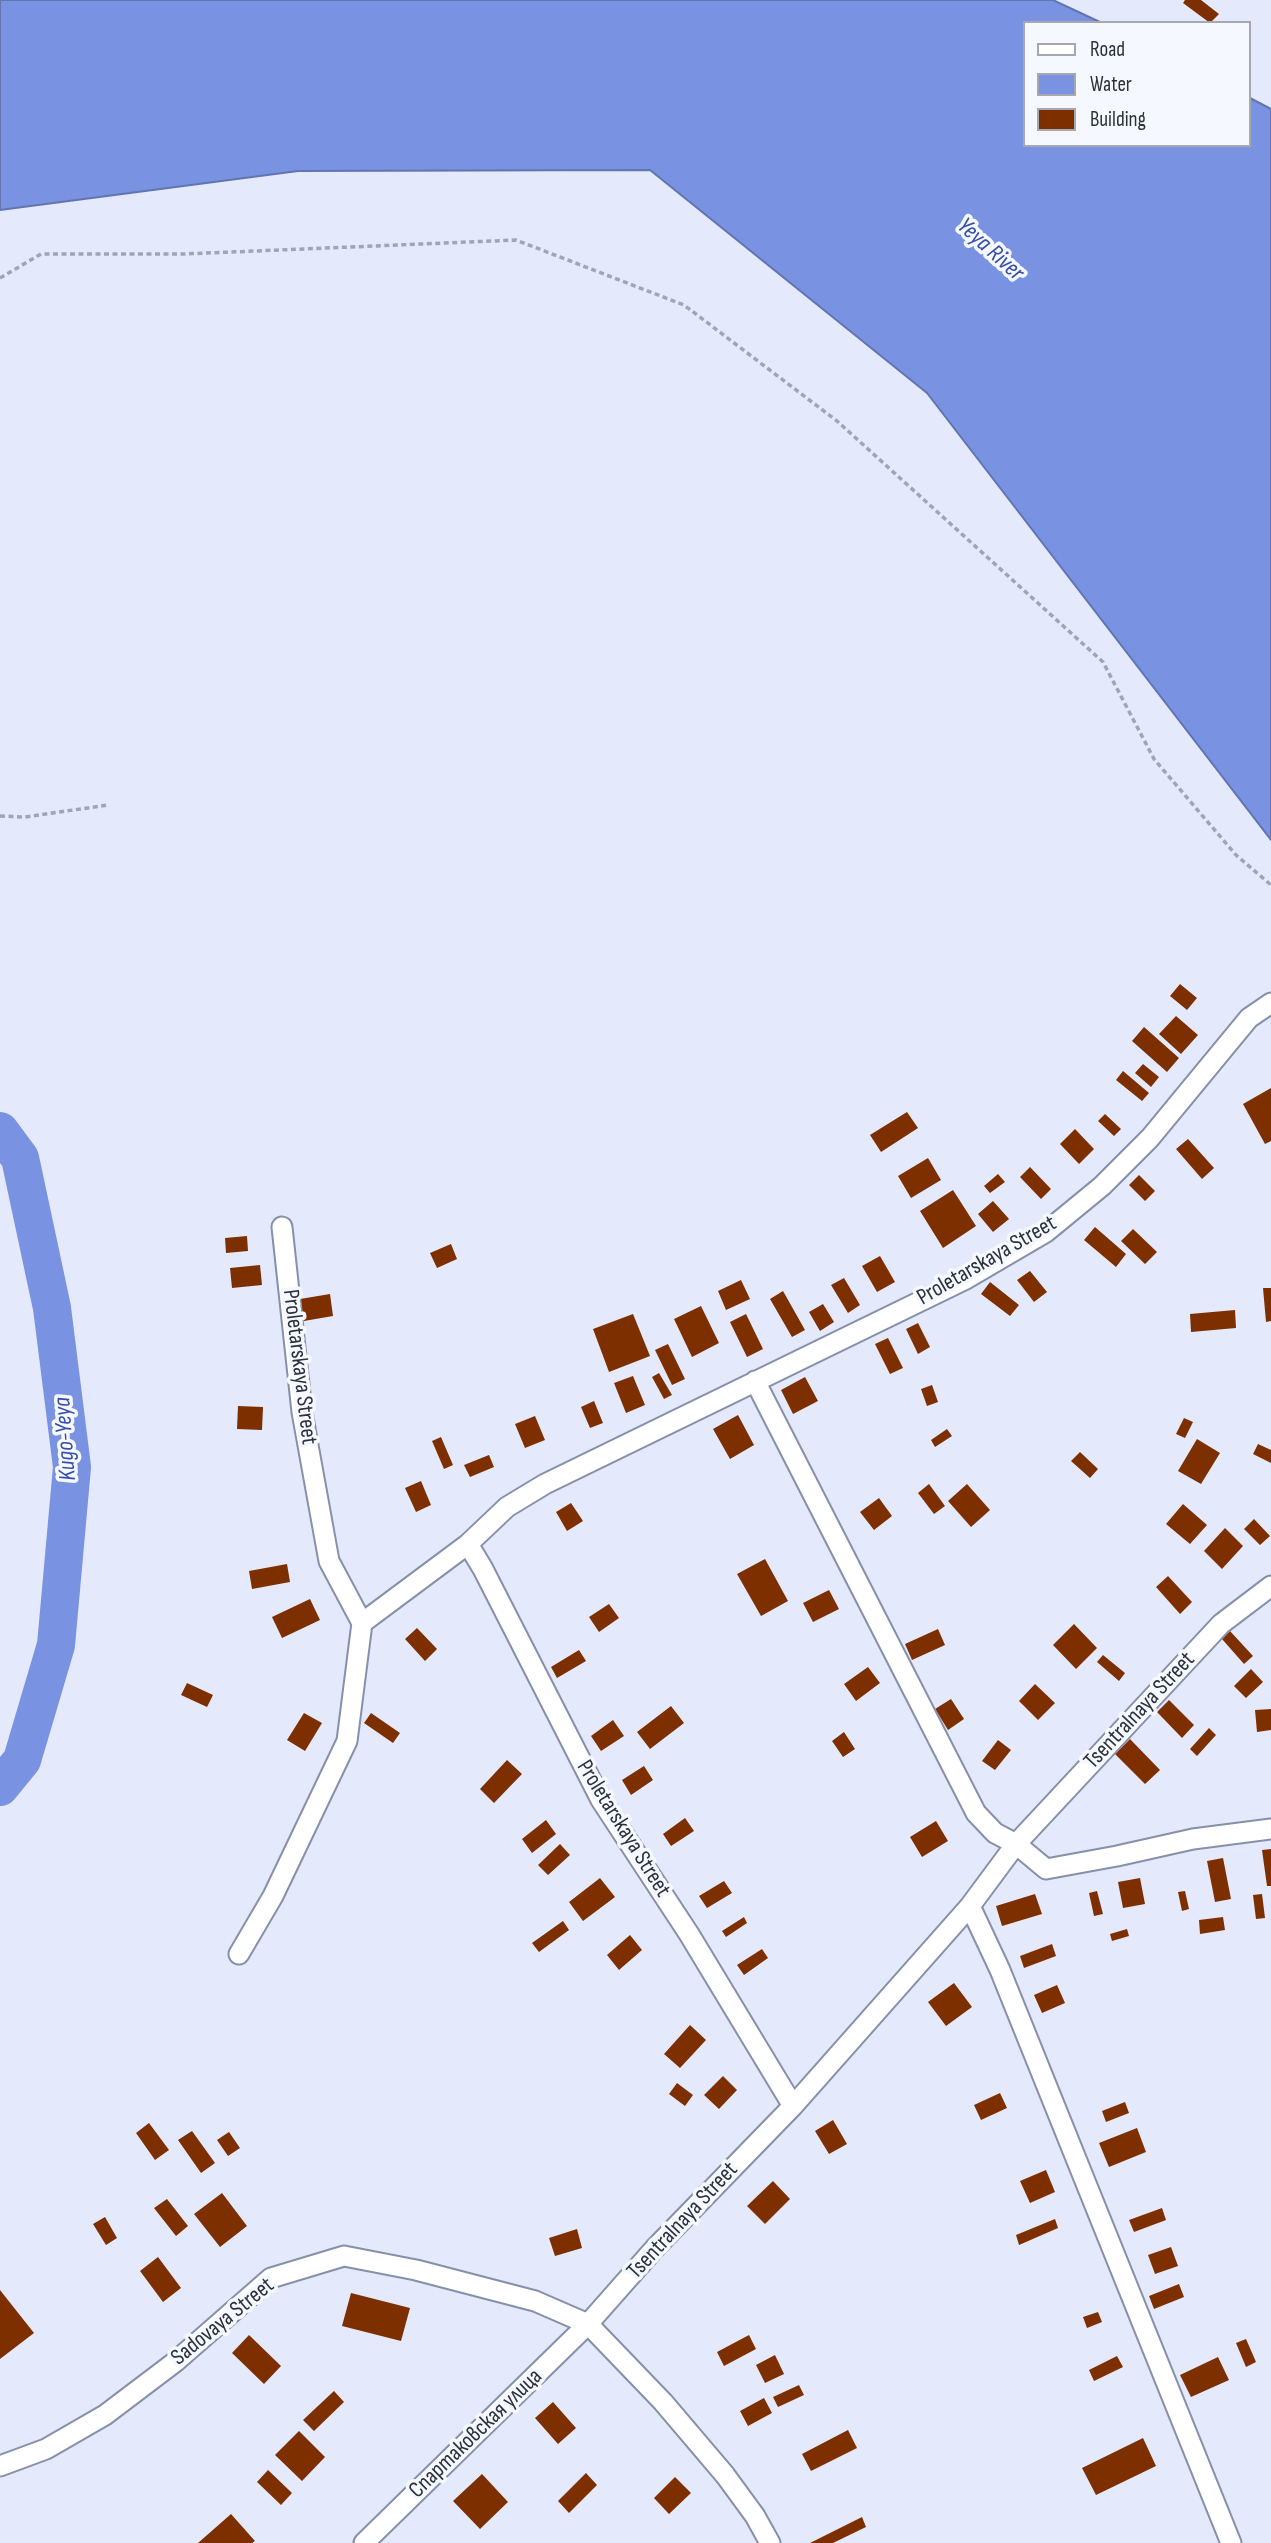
<!DOCTYPE html>
<html>
<head>
<meta charset="utf-8">
<style>
  body { margin:0 }
  #map { position:relative; width:1271px; height:2543px; overflow:hidden; background:#e4eafc; font-family:"Sofia Sans Condensed",sans-serif }
  canvas { display:block }
  .legend { position:absolute; left:1023px; top:21px; width:228px; height:126px; box-sizing:border-box; background:#f5f8fe; border:2px solid #a5a8b0; margin:0; padding:9px 12px; list-style:none; font-size:21px; color:#2d313c }
  .legend li { display:flex; align-items:center; gap:14px; height:35px }
  .legend b { width:35px; border:2px solid #a5a8b0 }
</style>
</head>
<body>
<div id="map">
<canvas width="1271" height="2543"></canvas>
<ul class="legend">
<li><b style="height:9px;background:#fff"></b>Road</li>
<li><b style="height:19px;background:#7992e1"></b>Water</li>
<li><b style="height:19px;background:#7e2f00"></b>Building</li>
</ul>
</div>
<script>
const c = document.querySelector('canvas').getContext('2d');
c.lineJoin = 'round';
function fillPath(path, color) { c.fillStyle = color; c.fill(path, 'evenodd'); }
const toPath = rows => new Path2D(rows.map(r => 'M' + r).join(''));
function trace(path, color, width, dash) { c.strokeStyle = color; c.lineWidth = width; c.lineCap = dash ? 'butt' : 'round'; c.setLineDash(dash || []); c.stroke(path); }
function drawText(font, color, halo, rows, align = 'center') {
  c.font = font + ' "Sofia Sans Condensed",sans-serif'; c.lineWidth = 7; c.setLineDash([]); c.textBaseline = 'middle'; c.strokeStyle = halo; c.fillStyle = color; for (const [text, x, y, turn = 0] of rows) {
    c.save(); c.translate(x, y); c.rotate((+turn || 0) * Math.PI / 180); c.textAlign = isNaN(turn) ? turn : align; if (halo) c.strokeText(text, 0, 0); c.fillText(text, 0, 0); c.restore();
  }
}
const water = toPath([
  [0,0,1053,0,1102,23,1024,23,1024,145,1248,145,1248,97,1271,109,1271,840,927,393,650,170,298,171,0,210,0,0]
]);
const river = toPath([
  [0,1131,20,1158,52,1308,72,1467,56,1645,22,1760,0,1787]
]);
const building = toPath([
  [1185,0,1201,0,1219,14,1210,23,1183,3],
  [1180,984,1197,998,1187,1010,1170,996],
  [1176,1016,1198,1035,1181,1054,1159,1034],
  [1144,1027,1179,1058,1167,1072,1132,1041],
  [1143,1064,1159,1077,1151,1087,1135,1073],
  [1123,1071,1149,1093,1142,1101,1116,1080],
  [1271,1088,1271,1141,1265,1144,1243,1104],
  [907,1112,918,1128,881,1152,870,1135],
  [1105,1114,1121,1129,1114,1136,1098,1121],
  [1075,1129,1094,1149,1079,1164,1060,1144],
  [1188,1139,1214,1168,1202,1179,1176,1149],
  [928,1158,941,1180,911,1198,898,1176],
  [1030,1167,1051,1189,1041,1199,1020,1177],
  [998,1174,1005,1182,990,1193,984,1186],
  [1139,1175,1155,1191,1145,1201,1129,1185],
  [953,1190,976,1226,943,1248,920,1211],
  [993,1201,1009,1219,993,1232,978,1214],
  [1095,1227,1126,1254,1116,1267,1084,1240],
  [1133,1229,1157,1252,1145,1264,1121,1241],
  [247,1236,248,1251,226,1253,225,1238],
  [451,1244,457,1259,437,1268,430,1253],
  [880,1256,895,1282,877,1292,862,1266],
  [260,1265,262,1285,232,1288,230,1268],
  [1030,1271,1047,1292,1034,1302,1017,1280],
  [844,1278,860,1305,848,1313,831,1285],
  [741,1280,750,1299,726,1310,718,1291],
  [990,1282,1019,1305,1010,1316,981,1294],
  [1263,1288,1271,1288,1271,1321,1266,1322],
  [783,1291,805,1330,792,1337,770,1299],
  [330,1294,333,1316,304,1321,300,1299],
  [823,1304,834,1322,820,1331,809,1312],
  [701,1306,719,1343,692,1357,674,1319],
  [1235,1310,1236,1328,1191,1332,1190,1314],
  [633,1314,650,1356,609,1372,593,1329],
  [746,1314,763,1349,747,1357,730,1322],
  [918,1323,930,1347,918,1354,906,1329],
  [888,1338,903,1368,890,1374,875,1344],
  [668,1344,685,1379,672,1385,655,1350],
  [659,1373,672,1395,664,1399,652,1377],
  [633,1376,645,1405,626,1413,614,1383],
  [805,1377,818,1401,793,1414,781,1390],
  [932,1385,938,1402,927,1406,921,1389],
  [594,1401,603,1423,590,1428,581,1407],
  [238,1406,263,1407,262,1430,237,1429],
  [738,1415,754,1445,730,1459,713,1429],
  [535,1416,545,1440,525,1448,515,1424],
  [1184,1418,1193,1422,1185,1438,1176,1434],
  [947,1429,952,1436,935,1447,931,1440],
  [441,1437,453,1465,444,1469,432,1441],
  [1197,1439,1220,1453,1201,1484,1178,1471],
  [1258,1444,1271,1450,1271,1463,1253,1454],
  [1080,1452,1098,1469,1090,1478,1071,1461],
  [489,1455,494,1467,470,1477,464,1465],
  [421,1481,431,1505,416,1512,405,1488],
  [929,1484,945,1506,934,1514,918,1493],
  [967,1484,990,1510,971,1527,948,1501],
  [879,1498,892,1516,874,1530,860,1512],
  [571,1503,583,1521,567,1531,556,1512],
  [1183,1504,1207,1525,1190,1544,1166,1524],
  [1254,1519,1270,1536,1260,1545,1244,1529],
  [1225,1528,1243,1546,1222,1569,1204,1551],
  [765,1559,788,1601,761,1616,737,1574],
  [287,1564,290,1582,252,1589,249,1571],
  [1168,1576,1192,1602,1180,1614,1156,1587],
  [829,1590,839,1609,813,1622,803,1603],
  [310,1599,320,1620,282,1638,272,1617],
  [609,1604,619,1618,599,1632,589,1617],
  [1074,1624,1097,1648,1076,1669,1053,1645],
  [417,1628,437,1649,425,1661,405,1639],
  [938,1629,945,1645,912,1660,905,1644],
  [1230,1631,1253,1656,1244,1664,1222,1639],
  [579,1650,586,1661,557,1678,551,1667],
  [1103,1655,1125,1673,1119,1681,1097,1662],
  [868,1667,880,1683,856,1701,844,1684],
  [1251,1669,1263,1682,1246,1698,1234,1686],
  [187,1683,213,1695,207,1707,181,1695],
  [1035,1684,1055,1703,1038,1720,1019,1701],
  [951,1699,964,1719,948,1730,935,1709],
  [1169,1700,1194,1725,1182,1738,1157,1712],
  [671,1706,684,1723,650,1749,637,1732],
  [1271,1709,1271,1730,1257,1732,1255,1710],
  [304,1713,322,1723,305,1751,287,1740],
  [371,1713,400,1733,393,1743,364,1723],
  [613,1720,624,1736,601,1751,591,1736],
  [1209,1728,1216,1735,1197,1756,1190,1749],
  [844,1732,855,1749,843,1757,832,1741],
  [1130,1739,1160,1770,1145,1784,1115,1754],
  [998,1740,1011,1750,995,1770,982,1761],
  [507,1760,522,1774,494,1803,480,1789],
  [644,1766,653,1780,631,1795,622,1780],
  [685,1818,694,1831,671,1846,663,1834],
  [546,1820,556,1834,532,1853,522,1839],
  [936,1821,948,1841,922,1857,910,1837],
  [560,1844,570,1855,548,1875,538,1865],
  [1271,1849,1271,1886,1267,1886,1262,1850],
  [1223,1858,1231,1899,1215,1902,1207,1861],
  [600,1878,615,1897,583,1921,569,1902],
  [1140,1878,1145,1904,1123,1908,1118,1882],
  [724,1881,732,1893,707,1908,699,1896],
  [1097,1891,1103,1914,1094,1916,1089,1893],
  [1185,1891,1189,1909,1182,1911,1178,1892],
  [1035,1894,1042,1914,1002,1926,996,1906],
  [1262,1894,1265,1918,1256,1919,1253,1895],
  [744,1917,747,1923,726,1937,722,1931],
  [1223,1917,1225,1930,1200,1934,1199,1920],
  [563,1921,569,1930,539,1952,532,1943],
  [1127,1929,1129,1936,1112,1941,1110,1934],
  [630,1935,642,1950,619,1970,607,1955],
  [1052,1944,1056,1956,1024,1968,1020,1956],
  [762,1949,768,1958,744,1975,737,1965],
  [954,1983,972,2007,946,2026,928,2002],
  [1057,1985,1065,2003,1042,2013,1034,1995],
  [690,2025,706,2040,680,2068,664,2054],
  [723,2076,737,2090,719,2109,704,2095],
  [677,2083,693,2095,685,2106,669,2094],
  [1000,2093,1007,2108,981,2120,974,2105],
  [1125,2102,1129,2113,1106,2122,1102,2111],
  [833,2120,847,2144,829,2154,815,2131],
  [149,2123,169,2150,155,2160,136,2133],
  [1137,2128,1146,2152,1109,2167,1099,2143],
  [192,2131,215,2163,201,2173,178,2140],
  [229,2132,240,2148,228,2156,217,2140],
  [1046,2170,1055,2192,1030,2203,1020,2181],
  [773,2181,790,2199,765,2224,747,2206],
  [222,2193,247,2226,220,2247,194,2214],
  [167,2199,188,2226,176,2236,154,2208],
  [1162,2208,1166,2220,1134,2232,1129,2220],
  [105,2217,117,2238,106,2245,93,2224],
  [1055,2219,1058,2228,1019,2245,1016,2235],
  [577,2229,582,2248,555,2256,549,2238],
  [1171,2247,1178,2266,1155,2274,1148,2255],
  [158,2257,181,2288,163,2302,140,2271],
  [1179,2284,1184,2297,1154,2309,1149,2296],
  [0,2290,34,2333,0,2359],
  [351,2293,410,2308,401,2341,342,2326],
  [1098,2312,1102,2322,1087,2328,1083,2317],
  [249,2335,281,2366,264,2384,232,2353],
  [749,2335,756,2349,724,2366,717,2352],
  [1246,2339,1256,2362,1246,2367,1236,2343],
  [775,2355,784,2374,765,2383,756,2365],
  [1117,2356,1123,2367,1094,2381,1089,2370],
  [1218,2357,1229,2380,1191,2397,1180,2375],
  [799,2385,804,2395,778,2407,773,2397],
  [334,2391,344,2402,314,2431,303,2420],
  [764,2398,772,2413,748,2426,740,2411],
  [553,2402,576,2428,558,2444,535,2418],
  [848,2430,857,2448,811,2471,802,2454],
  [299,2431,325,2457,302,2481,275,2455],
  [1143,2438,1156,2466,1096,2495,1082,2468],
  [268,2470,292,2493,281,2505,257,2482],
  [586,2473,597,2485,569,2513,558,2501],
  [482,2474,508,2502,480,2529,453,2501],
  [675,2477,691,2493,669,2514,654,2498],
  [231,2514,255,2541,252,2543,198,2543],
  [862,2517,866,2527,833,2543,810,2543]
]);
const path = toPath([
  [0,278,41,254,184,254,516,240,684,305,837,421,1103,662,1154,759,1236,855,1271,885],
  [0,816,25,817,108,805]
]);
const street = toPath([
  [755,1381,976,1813,995,1833,1016,1844,1046,1869,1117,1856,1193,1839,1271,1829],
  [468,1544,483,1569,601,1800,689,1934,793,2106],
  [362,1623,468,1544,507,1507,545,1484,964,1280,1046,1232,1102,1186,1150,1138,1249,1018,1271,1003],
  [970,1906,1000,1970,1231,2543],
  [239,1954,273,1896,347,1741,362,1623,329,1561,302,1412,282,1227],
  [0,2466,46,2449,105,2415,175,2362,271,2278,344,2256,416,2270,535,2301,588,2324,663,2402,725,2475,755,2516,770,2543],
  [364,2543,588,2324,655,2248,793,2106,970,1906,1016,1844,1221,1624,1271,1586]
]);
const streetNames = [
  ["Proletarskaya Street",987,1261,-30],
  ["Proletarskaya Street",299,1367,83],
  ["Tsentralnaya Street",1140,1711,-47],
  ["Proletarskaya Street",623,1829,58],
  ["Tsentralnaya Street",683,2221,-47],
  ["Sadovaya Street",223,2322,-39],
  ["Спартаковская улица",476,2434,-44]
];
const waterNames = [
  ["Yeya River",990,250,42],
  ["Kugo-Yeya",66,1439,-94]
];
fillPath(water, '#7992e1');
trace(water, '#6275b0', 2);
trace(river, '#7992e1', 38);
fillPath(building, '#7e2f00');
trace(street, '#8690aa', 23);
trace(path, '#a0a5b4', 3.5, [5, 3.5]);
trace(street, '#fff', 19);
drawText('23px', '#2d313c', '#f5f8fe', streetNames);
drawText('italic 24px', '#374daa', '#f5f8fe', waterNames);
</script>
</body>
</html>
